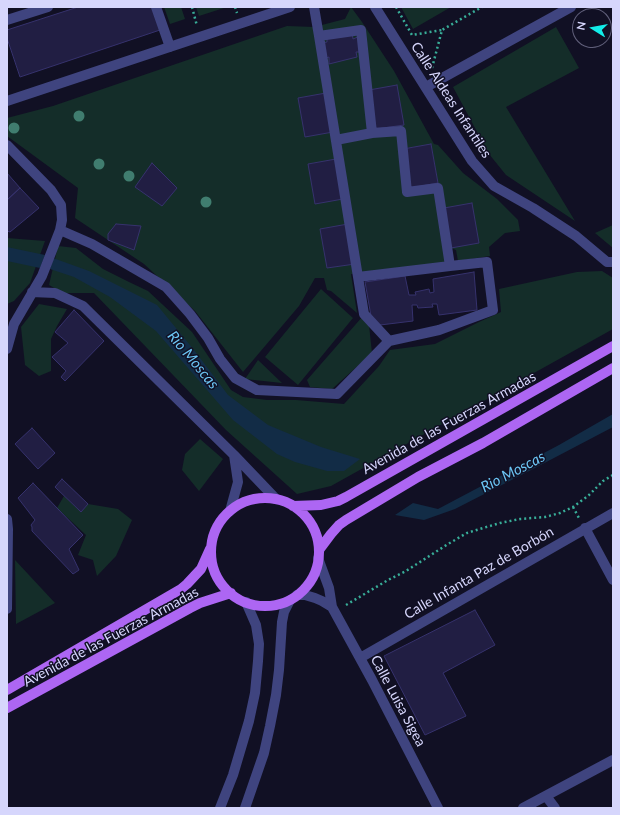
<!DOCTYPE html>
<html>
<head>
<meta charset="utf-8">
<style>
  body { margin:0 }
  #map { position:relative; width:620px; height:815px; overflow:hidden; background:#111024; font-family:Lato,sans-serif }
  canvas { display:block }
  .frame { position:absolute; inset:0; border:8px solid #d6d6fc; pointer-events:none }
  .north { position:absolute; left:572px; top:8px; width:40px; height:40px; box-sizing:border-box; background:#111024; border:1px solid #605f7a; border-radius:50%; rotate:281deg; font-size:11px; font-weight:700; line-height:16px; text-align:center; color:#d6d6fc }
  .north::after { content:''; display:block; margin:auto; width:14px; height:18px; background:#12ece8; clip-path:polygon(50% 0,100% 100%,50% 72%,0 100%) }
</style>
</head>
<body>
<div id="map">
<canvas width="620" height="815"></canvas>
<div class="frame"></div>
<div class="north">N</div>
</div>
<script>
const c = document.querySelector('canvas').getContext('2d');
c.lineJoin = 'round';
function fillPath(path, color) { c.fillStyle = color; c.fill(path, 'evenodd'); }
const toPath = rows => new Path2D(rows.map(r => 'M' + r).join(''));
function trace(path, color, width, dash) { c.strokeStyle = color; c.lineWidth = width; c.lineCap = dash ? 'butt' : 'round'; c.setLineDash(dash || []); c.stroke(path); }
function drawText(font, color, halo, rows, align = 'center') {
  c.font = font + ' Lato,sans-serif'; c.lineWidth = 3; c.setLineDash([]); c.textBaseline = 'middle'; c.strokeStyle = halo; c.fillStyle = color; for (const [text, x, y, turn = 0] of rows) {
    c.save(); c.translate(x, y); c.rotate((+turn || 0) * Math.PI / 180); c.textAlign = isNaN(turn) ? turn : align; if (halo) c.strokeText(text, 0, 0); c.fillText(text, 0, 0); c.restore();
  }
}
const green = toPath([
  [164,7,181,7,185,19,170,24],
  [196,7,227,7,199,16],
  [351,7,362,22,394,71,434,144,438,145,463,173,497,199,518,220,520,231,505,233,489,247,490,256,458,261,456,250,451,248,450,266,367,275,351,274,357,313,331,291,327,290,324,278,315,278,299,306,243,372,195,311,144,264,75,218,78,188,7,136,7,118,53,106,287,26,314,27,345,19],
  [431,145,438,183,406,148],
  [401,7,451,7,413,29],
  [556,27,579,68,506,107,575,221,506,175,489,154,453,87],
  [613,225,613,248,595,233],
  [7,238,45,241,30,283,14,301,7,304],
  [58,246,76,248,103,269,129,282,148,291,192,332,231,390,243,397,267,400,296,400,344,404,379,366,390,350,435,344,479,322,501,312,499,289,577,272,602,271,613,278,613,329,331,486,297,494,226,430,94,293,63,293,49,285],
  [321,289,353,318,298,385,265,357],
  [39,304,67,309,57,326,51,339,51,371,39,376,25,365,21,327],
  [363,316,369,325,372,353,332,389,310,387,307,380],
  [258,360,282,383,245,379],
  [200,439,223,459,199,491,182,470,185,454],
  [64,496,81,512,88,504,118,509,132,520,116,556,97,576,93,560,78,555,86,535,57,508],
  [15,560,55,603,16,624]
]);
const water = toPath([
  [7,247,45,255,40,268,7,261],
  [53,258,89,271,157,305,194,350,228,395,268,425,321,447,360,459,344,471,327,471,295,462,277,454,233,420,156,331,110,297,74,277,50,269],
  [613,414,613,427,533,469,455,509,424,520,395,515,413,503,438,509,559,445]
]);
const building = toPath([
  [78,7,153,7,160,30,20,77,7,38,7,30,78,7],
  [352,33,353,39,360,36,361,52,356,52,357,57,329,64,329,57,326,58,323,43,327,42,327,38,352,33],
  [397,85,404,125,376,129,369,90,397,85],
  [326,93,333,132,305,137,298,98,326,93],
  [431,144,438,183,410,188,403,149,431,144],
  [336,159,343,199,315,204,308,164,336,159],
  [152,163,177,188,162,206,135,187,152,163],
  [7,173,20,188,7,200,7,173],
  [20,188,39,208,10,232,7,231,7,200,20,188],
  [472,203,479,243,451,248,444,208,472,203],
  [116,224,141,226,134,250,108,240,108,234,116,224],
  [348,224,355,264,327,268,320,229,348,224],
  [474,272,477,310,439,315,437,304,432,304,433,307,418,308,417,305,412,305,413,321,380,325,371,316,365,282,405,276,409,295,416,295,415,292,429,289,430,293,434,292,433,279,474,272],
  [74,310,104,341,65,381,61,377,66,371,52,357,68,343,55,332,74,310],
  [32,428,55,453,38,469,15,444,32,428],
  [62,479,88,504,81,512,55,487,62,479],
  [33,483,83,535,69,549,79,570,73,574,32,531,32,527,31,525,35,520,18,498,33,483],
  [475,610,495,645,443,673,466,716,425,735,384,656,475,610]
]);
const path = toPath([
  [192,7,197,26],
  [235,7,237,13],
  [396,7,412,35,442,30],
  [432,68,442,30,482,7],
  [573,507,579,518],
  [346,605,388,580,406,571,448,544,467,533,483,528,500,523,520,519,545,517,560,513,573,507,581,501,588,496,603,481,613,475]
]);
const minor = toPath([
  [156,7,170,47],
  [375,7,472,161,494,186,533,208,576,236,607,262,613,262],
  [7,20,48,7],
  [319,36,364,314,389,341],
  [426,87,571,7],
  [7,101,290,7],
  [336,140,372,133],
  [7,145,51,190,61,205,62,220,60,230,42,276,14,324,7,349],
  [60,230,92,244,166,287,190,314,208,338,220,359,235,378,257,390,337,394,389,341,439,330,493,310,487,262,450,266,438,188,407,192,401,131,372,133,361,30,319,36,314,7],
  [358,277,450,266],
  [32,292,55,293,83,306,234,455,276,499],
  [230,511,238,482,234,455],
  [7,519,8,529,7,609],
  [585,528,613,580],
  [318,558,329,588,332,607,372,680,438,808],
  [297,595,305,595,315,598,322,601,332,607],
  [360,658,613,513],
  [546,796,555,808],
  [220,808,233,775,249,721,255,693,258,661,259,644,256,625,246,602],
  [245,808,264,753,270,726,276,695,279,670,282,622,284,612,290,600],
  [523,808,613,760]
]);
const major = toPath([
  '211 552a54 54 0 1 1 108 0a54 54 0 1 1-108 0Z',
  [293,506,321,505,338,501,346,497,613,346],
  [319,550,331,534,339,525,346,520,418,477,483,443,613,368],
  [7,690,181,589,187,584,201,569,210,549],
  [7,708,190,608,200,603,231,593]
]);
const trees = [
  [79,116],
  [14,128],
  [99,164],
  [129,176],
  [206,202]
];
const streetNames = [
  ["Calle Aldeas Infantiles",451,100,57],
  ["Avenida de las Fuerzas Armadas",449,423,-29],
  ["Calle Infanta Paz de Borbón",479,573,-30],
  ["Avenida de las Fuerzas Armadas",111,637,-28],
  ["Calle Luisa Sigea",398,701,62]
];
const waterNames = [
  ["Rio Moscas",193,360,50],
  ["Rio Moscas",513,472,-28]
];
fillPath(green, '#142d29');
fillPath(water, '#122c46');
fillPath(building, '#211e43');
trace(building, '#36326d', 1);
trace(path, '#38ad98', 2.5, [2, 3]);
trace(minor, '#3f447f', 10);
trace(major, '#ad66f3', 10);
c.fillStyle = '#407d6f';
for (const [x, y] of trees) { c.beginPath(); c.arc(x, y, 5.5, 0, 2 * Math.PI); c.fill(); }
drawText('14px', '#d6d6fc', '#111024', streetNames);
drawText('italic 15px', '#6cc5f4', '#111024', waterNames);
</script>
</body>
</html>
